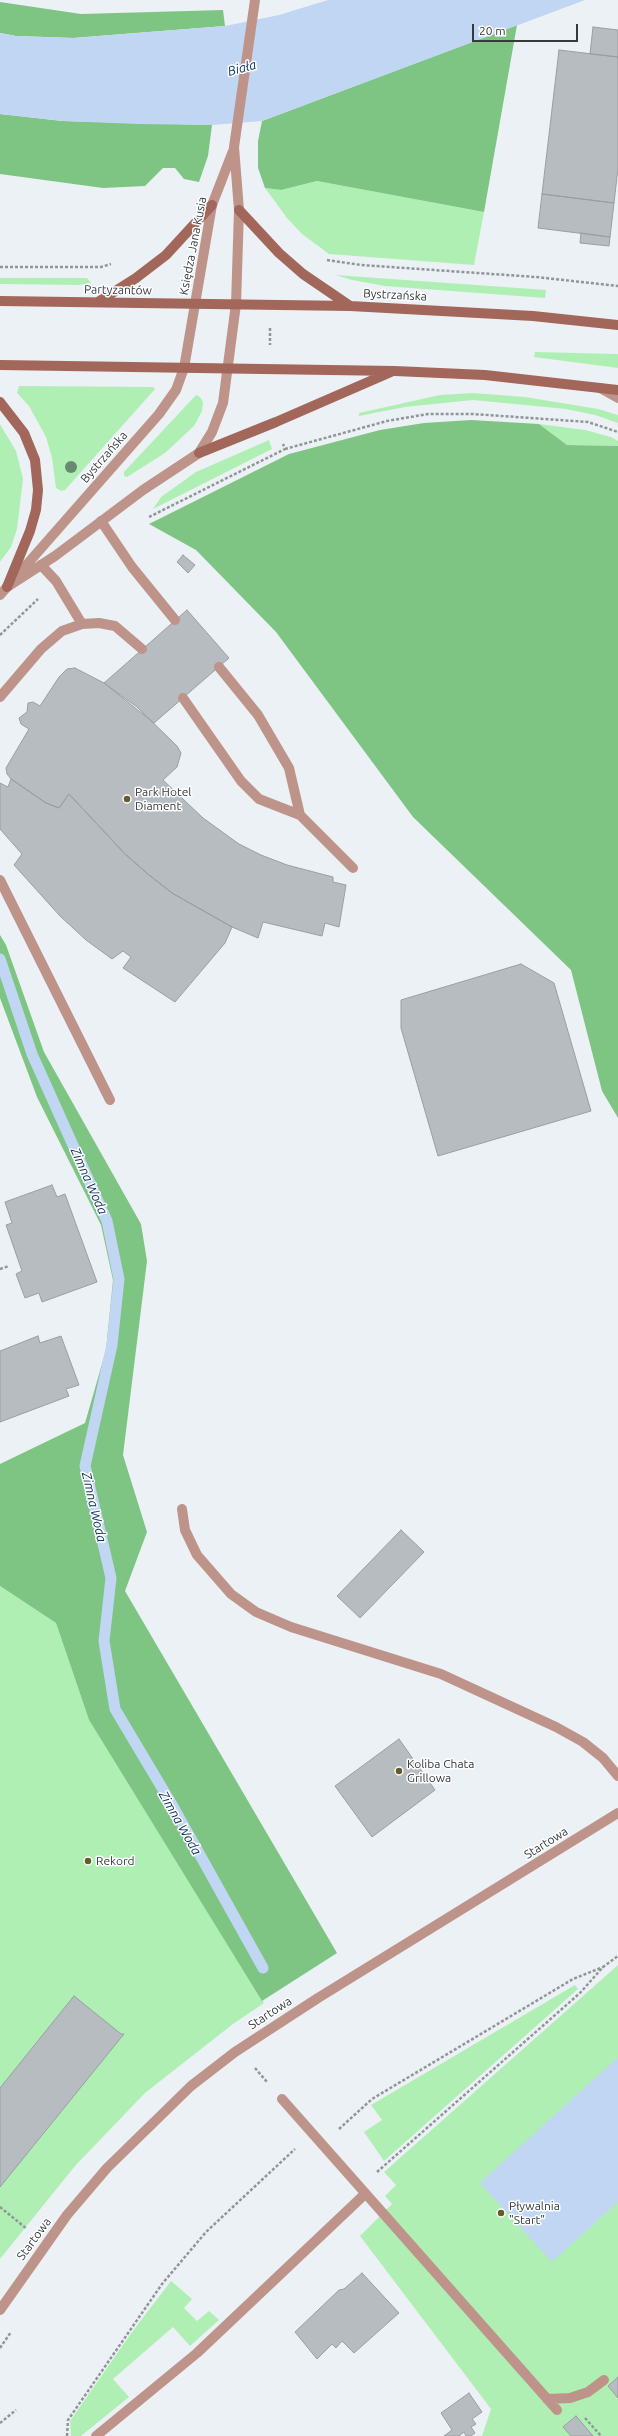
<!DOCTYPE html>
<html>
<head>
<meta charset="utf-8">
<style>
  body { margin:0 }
  #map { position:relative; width:618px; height:2436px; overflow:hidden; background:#ecf1f6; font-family:Ubuntu,sans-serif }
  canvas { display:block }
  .scale { position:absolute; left:472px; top:24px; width:106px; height:18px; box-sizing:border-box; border:2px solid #37393b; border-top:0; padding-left:5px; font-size:12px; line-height:14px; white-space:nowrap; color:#37393b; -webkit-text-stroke:3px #fdfeff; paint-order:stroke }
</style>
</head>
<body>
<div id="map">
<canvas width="618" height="2436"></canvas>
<div class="scale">20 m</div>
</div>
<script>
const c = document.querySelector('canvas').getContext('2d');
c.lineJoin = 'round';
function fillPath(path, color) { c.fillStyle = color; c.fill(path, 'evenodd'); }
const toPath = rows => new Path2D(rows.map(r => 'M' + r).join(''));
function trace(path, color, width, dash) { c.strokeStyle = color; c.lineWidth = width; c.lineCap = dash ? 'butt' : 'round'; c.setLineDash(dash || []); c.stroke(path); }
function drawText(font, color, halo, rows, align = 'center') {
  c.font = font + ' Ubuntu,sans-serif'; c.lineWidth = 3; c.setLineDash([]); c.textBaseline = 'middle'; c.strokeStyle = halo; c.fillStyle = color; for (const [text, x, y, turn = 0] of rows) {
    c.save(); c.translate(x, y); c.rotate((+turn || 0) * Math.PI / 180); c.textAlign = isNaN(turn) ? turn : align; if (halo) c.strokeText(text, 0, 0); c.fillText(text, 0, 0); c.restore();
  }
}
const green = toPath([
  [317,181,484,212,474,265,329,254,302,234,287,218,265,188,281,190],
  [335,275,546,290,545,298,385,286,352,280],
  [0,278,87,278,91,283,79,285,0,284],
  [535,352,618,354,618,368,534,357],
  [19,386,153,387,155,389,65,490,61,491,56,488,52,458,46,437,29,406,17,393],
  [473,393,525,397,598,409,618,415,618,423,595,415,566,409,473,400,405,407,359,416,359,413,440,395],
  [196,395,200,397,203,402,202,411,194,426,165,453,127,477,124,476,124,472],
  [0,424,16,451,23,479,17,529,11,547,0,562],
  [539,424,585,430,611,437,618,441,618,446,567,445],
  [269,440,272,449,153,509,161,497,196,472],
  [0,1586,56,1623,89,1720,264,2003,233,2024,145,2093,75,2166,0,2259],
  [618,1965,618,2436,482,2436,491,2409,360,2236,392,2204,385,2196,396,2185,384,2172],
  [575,1985,578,1989,384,2161,364,2132,382,2120,371,2105],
  [171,2281,192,2299,184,2308,197,2321,209,2311,219,2320,190,2346,173,2327,113,2379,129,2397,81,2436,71,2436,70,2421,132,2332]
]);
const forest = toPath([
  [0,2,81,14,223,10,225,26,73,38,16,36,0,33],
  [517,25,484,212,317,181,281,190,265,188,258,168,258,141,262,121],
  [0,114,63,121,212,125,208,156,199,182,184,179,175,168,163,168,145,186,103,188,0,174],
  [471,420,539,424,567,445,618,446,618,1118,602,1091,571,970,413,817,276,632,196,550,149,524,289,454,380,430,424,423],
  [0,935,6,945,44,1052,141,1224,147,1261,123,1455,147,1532,125,1591,337,1953,262,2001,89,1720,56,1623,0,1586,0,1464,85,1423,106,1350,113,1280,101,1225,37,1097,0,998]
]);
const water = toPath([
  [328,0,585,0,262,121,212,125,138,124,63,121,0,114,0,33,16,36,73,38,225,26,279,15],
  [618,2057,618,2202,552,2262,480,2183]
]);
const stream = toPath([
  [0,959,32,1054,107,1221,119,1279,112,1345,85,1466,111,1578,104,1641,115,1709,171,1803,263,1968]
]);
const building = toPath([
  [593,27,618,30,618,57,590,54,593,27],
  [559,50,618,57,618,168,614,203,542,194,559,50],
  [542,194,614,203,610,237,538,228,542,194],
  [581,233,610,237,609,246,580,243,581,233],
  [183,555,195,565,188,573,177,562,183,555],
  [187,610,229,658,154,723,104,683,187,610],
  [75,668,104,683,137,707,177,746,181,753,177,767,163,780,203,818,239,844,261,855,287,865,333,877,333,882,346,885,339,927,325,923,322,936,263,922,258,938,232,927,172,893,149,875,125,854,69,794,59,808,46,803,11,779,7,774,6,768,29,729,21,724,19,718,27,712,28,703,33,702,40,706,59,677,67,669,75,668],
  [11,779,46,803,59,808,69,794,125,854,149,875,172,893,232,927,225,943,175,1002,123,968,131,957,123,951,112,959,86,940,60,916,14,865,22,854,0,829,0,783,8,787,11,779],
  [521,964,554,983,591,1111,438,1156,401,1028,401,1000,521,964],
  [52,1185,57,1197,65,1194,97,1282,42,1302,39,1293,25,1298,16,1274,22,1271,6,1225,12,1223,5,1202,52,1185],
  [38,1336,40,1343,61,1336,79,1385,66,1389,69,1396,0,1422,0,1351,38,1336],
  [401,1530,424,1552,360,1618,337,1596,401,1530],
  [399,1739,435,1790,372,1837,335,1786,399,1739],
  [74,1996,121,2034,124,2034,0,2187,0,2088,74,1996],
  [362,2273,399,2313,354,2353,342,2341,336,2348,332,2344,317,2359,295,2332,339,2290,344,2289,362,2273],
  [618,2377,618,2398,608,2386,618,2377],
  [469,2393,482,2412,472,2419,476,2424,471,2427,475,2433,471,2436,466,2436,464,2432,459,2436,444,2436,452,2430,441,2413,469,2393],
  [576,2416,593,2436,571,2436,563,2427,576,2416]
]);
const path = toPath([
  [327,260,361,265,536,277,618,286],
  [0,267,101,267,111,264],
  [270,328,270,345],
  [285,449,387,421,428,414,473,414,588,422,618,432],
  [149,517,285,449,283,444],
  [0,635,38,599],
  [0,1269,9,1266],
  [255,2068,267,2082],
  [339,2129,372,2099,573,1979,603,1967],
  [377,2172,580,1993,603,1967,618,1956],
  [0,2207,27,2229],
  [0,2348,11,2332],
  [585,2418,601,2436],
  [0,2423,16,2410],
  [67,2436,68,2420,162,2284,206,2232,295,2149]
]);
const service = toPath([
  [600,388,618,398],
  [101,521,132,567,175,620],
  [41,565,56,581,82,624],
  [219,667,258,715,289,768,300,815],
  [0,697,41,649,62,631,82,624,99,623,115,626,142,649],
  [183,698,241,781,259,799,300,815,353,868],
  [0,880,110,1100],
  [182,1509,185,1530,197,1555,231,1594,256,1612,291,1627,441,1674,556,1727,583,1742,603,1758,618,1776],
  [282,2099,557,2410],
  [547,2399,570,2398,588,2392,604,2380],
  [96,2436,197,2353,365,2194]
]);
const minor = toPath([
  [0,2310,67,2215,107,2168,191,2086,235,2052,318,1998,618,1813]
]);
const tertiary = toPath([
  [7,587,55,556,143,490,199,453,212,432,223,403,236,304,239,210,234,147,255,0],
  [0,595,159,414,176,390,184,368,212,205,233,151]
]);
const secondary = toPath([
  [239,210,279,253,303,274,350,306],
  [0,301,350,306,533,316,618,325],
  [98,302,136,278,166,255,212,205],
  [0,365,395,371,485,375,618,390],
  [0,402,24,433,35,460,38,490,36,510,30,531,7,587],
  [199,453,276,422,391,372]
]);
const trees = [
  [71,467]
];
const markers = [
  [127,799,4,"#645c29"],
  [399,1771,4,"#645c29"],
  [88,1861,4,"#645c29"],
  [501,2213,4,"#645c29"]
];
const streetNames = [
  ["Księdza Jana Kusia",193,246,-79],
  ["Partyzantów",118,290,1],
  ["Bystrzańska",395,295,3],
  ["Bystrzańska",104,457,-49],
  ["Startowa",546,1843,-32],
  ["Startowa",270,2013,-33],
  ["Startowa",34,2239,-54]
];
const poiNames = [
  ["Park Hotel",135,792],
  ["Diament",135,806],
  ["Koliba Chata",407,1764],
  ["Grillowa",407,1778],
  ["Rekord",96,1861],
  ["Pływalnia",509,2206],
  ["\"Start\"",509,2220]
];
const waterNames = [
  ["Biała",242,68,-15],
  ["Zimna Woda",89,1181,66],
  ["Zimna Woda",94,1507,77],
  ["Zimna Woda",180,1823,60]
];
fillPath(green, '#b0efb4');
fillPath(forest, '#7ec584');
fillPath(water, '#c1d6f3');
trace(stream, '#c1d6f3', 11);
fillPath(building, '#b7bcc1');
trace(building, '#999ea3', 1);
trace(path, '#919598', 2.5, [3, 2]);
trace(service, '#be948a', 10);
trace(minor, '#be948a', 10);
trace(tertiary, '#be948a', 10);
trace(secondary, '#a2675a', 10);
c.fillStyle = '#6a8974';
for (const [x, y] of trees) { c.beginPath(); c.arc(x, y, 6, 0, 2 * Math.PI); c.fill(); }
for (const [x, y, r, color] of markers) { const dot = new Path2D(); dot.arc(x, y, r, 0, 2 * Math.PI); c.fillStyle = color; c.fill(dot); trace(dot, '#fdfeff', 1.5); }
drawText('12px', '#37393b', '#fdfeff', streetNames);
drawText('12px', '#37393b', '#fdfeff', poiNames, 'left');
drawText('italic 13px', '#0e305d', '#fdfeff', waterNames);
</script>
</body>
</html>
